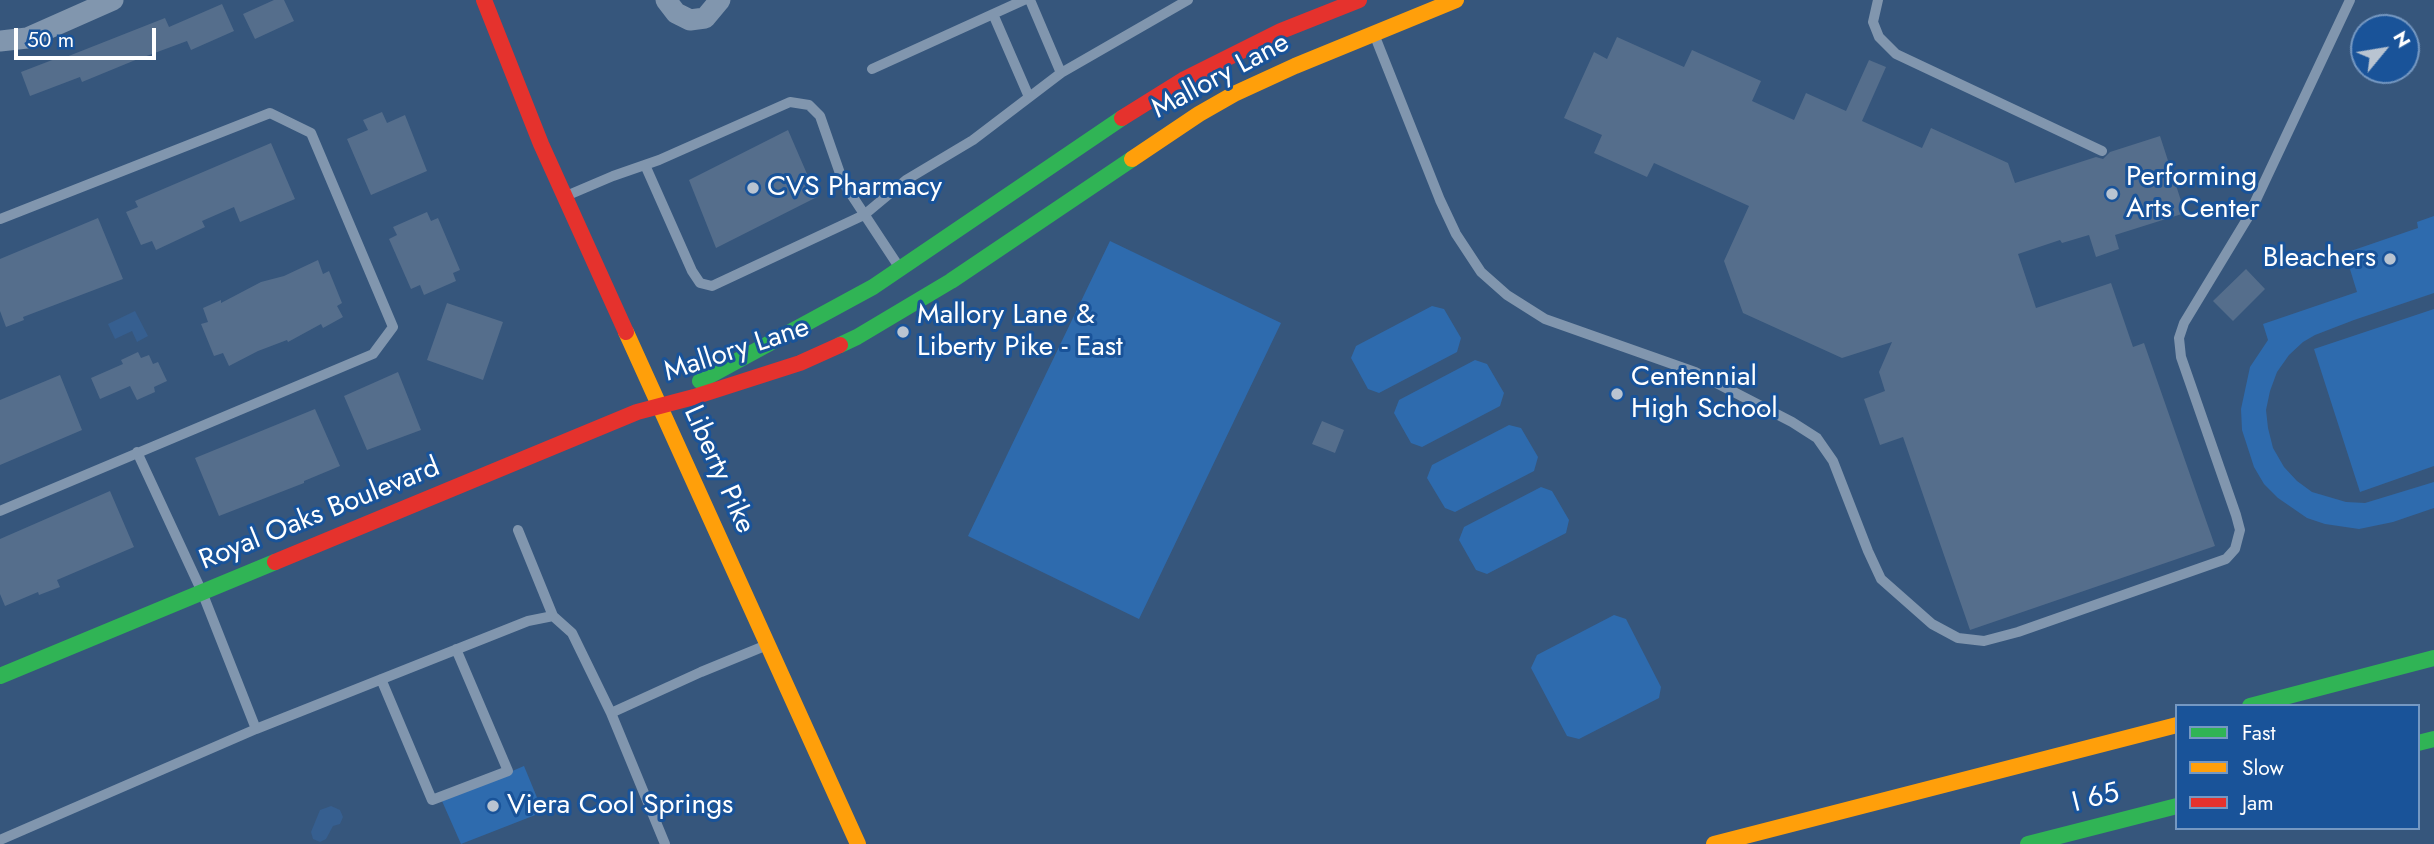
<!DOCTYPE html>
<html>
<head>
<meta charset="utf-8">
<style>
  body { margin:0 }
  #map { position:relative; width:2434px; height:844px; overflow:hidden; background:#36567c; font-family:Jost,sans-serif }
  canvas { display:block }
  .legend { position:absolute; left:2175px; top:704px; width:245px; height:126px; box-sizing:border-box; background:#195399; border:2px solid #7598c2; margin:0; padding:9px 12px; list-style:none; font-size:21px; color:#fff }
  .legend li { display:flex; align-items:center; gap:14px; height:35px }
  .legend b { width:35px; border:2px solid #7598c2 }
  .north { position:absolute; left:2350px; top:14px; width:70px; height:70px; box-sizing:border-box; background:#195399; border:2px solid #7598c2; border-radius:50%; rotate:60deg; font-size:19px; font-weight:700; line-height:28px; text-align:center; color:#fff }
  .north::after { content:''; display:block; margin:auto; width:24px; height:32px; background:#b9c4d1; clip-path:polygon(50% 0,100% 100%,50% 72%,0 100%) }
  .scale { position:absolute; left:14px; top:28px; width:142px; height:32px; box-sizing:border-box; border:4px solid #fff; border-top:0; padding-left:9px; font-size:21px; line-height:24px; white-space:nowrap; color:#fff; -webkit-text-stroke:5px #195399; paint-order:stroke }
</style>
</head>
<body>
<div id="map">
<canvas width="2434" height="844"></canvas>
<ul class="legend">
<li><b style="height:9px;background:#30b455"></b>Fast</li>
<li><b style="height:9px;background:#ff9f0a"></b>Slow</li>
<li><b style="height:9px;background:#e5322d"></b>Jam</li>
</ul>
<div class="north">N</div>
<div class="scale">50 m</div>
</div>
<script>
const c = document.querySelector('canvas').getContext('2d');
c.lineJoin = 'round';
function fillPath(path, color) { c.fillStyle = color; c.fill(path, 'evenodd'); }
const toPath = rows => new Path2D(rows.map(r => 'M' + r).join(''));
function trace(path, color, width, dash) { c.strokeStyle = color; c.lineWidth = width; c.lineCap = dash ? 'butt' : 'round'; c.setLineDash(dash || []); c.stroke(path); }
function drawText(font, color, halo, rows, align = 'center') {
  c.font = font + ' Jost,sans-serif'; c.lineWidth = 6; c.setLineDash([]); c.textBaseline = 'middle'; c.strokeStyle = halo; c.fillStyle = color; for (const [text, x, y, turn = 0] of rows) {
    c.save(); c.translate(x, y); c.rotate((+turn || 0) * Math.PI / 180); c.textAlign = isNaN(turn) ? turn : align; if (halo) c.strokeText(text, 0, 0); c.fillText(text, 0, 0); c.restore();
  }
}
const green = toPath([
  [2434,216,2434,293,2354,320,2315,335,2303,342,2289,355,2277,372,2270,391,2266,410,2268,428,2273,448,2284,467,2297,481,2312,492,2346,502,2365,503,2434,482,2434,508,2393,522,2359,529,2325,524,2307,518,2278,498,2264,484,2254,467,2242,430,2241,409,2250,367,2268,340,2263,324,2357,292,2345,253,2418,228,2417,222],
  [1110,241,1281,323,1139,619,968,536],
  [1432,306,1444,309,1461,338,1457,352,1379,393,1368,389,1351,358,1356,346],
  [2434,309,2434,466,2360,492,2314,349],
  [1475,360,1487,364,1504,393,1500,406,1422,447,1411,443,1394,413,1399,400],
  [1509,425,1521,428,1538,457,1534,471,1455,512,1445,508,1427,478,1432,465],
  [1541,487,1552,491,1569,520,1566,533,1487,574,1476,570,1459,540,1464,527],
  [1614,615,1626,619,1661,687,1659,698,1579,739,1567,736,1531,668,1537,655],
  [524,766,543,812,461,844,442,801]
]);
const water = toPath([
  [135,311,148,336,137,342,132,331,115,339,108,324],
  [331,806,340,810,343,817,340,824,333,826,326,839,320,842,313,839,311,832,320,810]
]);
const building = toPath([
  [274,0,284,0,294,21,255,39,243,14],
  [222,4,234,31,191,50,187,41,133,61,82,82,80,77,30,96,21,72,60,57,61,59,165,18,169,27],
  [1617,37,1684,67,1692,50,1761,81,1752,101,1794,120,1806,93,1846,111,1869,60,1886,67,1862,121,1922,148,1931,128,2008,163,2015,183,2096,157,2103,159,2110,152,2160,136,2185,213,2115,235,2119,249,2096,257,2089,235,2062,243,2060,240,2018,254,2036,308,2111,283,2133,347,2144,343,2215,546,1970,630,1903,437,1880,445,1864,399,1885,391,1879,372,1892,342,1842,358,1743,313,1724,261,1749,206,1654,163,1647,177,1594,153,1602,135,1564,118,1594,52,1607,59],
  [382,112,387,123,405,115,427,171,371,195,347,139,368,130,363,120],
  [788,130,817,197,716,248,689,180],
  [271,143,295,199,240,222,234,207,202,221,205,227,156,250,152,241,141,245,126,212,138,207,135,201],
  [427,212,431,221,438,218,460,270,453,273,456,281,424,295,420,285,411,289,389,239,397,235,393,227],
  [98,218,123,279,23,317,24,320,6,327,0,311,0,259],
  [318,260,323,274,329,271,342,303,337,306,343,317,323,328,321,324,288,342,287,340,258,351,229,366,223,353,214,356,201,324,208,322,203,308,221,300,221,303,261,282,284,276],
  [2246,269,2265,289,2233,321,2213,301],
  [447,303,503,322,483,380,427,360],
  [138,352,141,358,149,355,153,364,158,362,167,381,154,387,155,392,137,400,130,386,100,399,91,378,123,364,121,360],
  [398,372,421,430,367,450,344,396],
  [60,375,82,430,0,465,0,400],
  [315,409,340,466,304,481,304,483,219,516,195,458],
  [1322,421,1344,430,1335,453,1312,444],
  [110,491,134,547,57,580,60,587,39,595,38,592,5,606,0,594,0,539]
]);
const lane = toPath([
  [1030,0,1061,73],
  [1878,0,1873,22,1879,37,1896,54,2102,151],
  [993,14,1029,97],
  [1374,34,1440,200,1456,234,1481,272,1507,295,1545,319,1695,372,1792,422,1817,438,1833,461,1868,551,1881,579,1932,624,1958,638,1984,641,2018,632,2226,559,2235,549,2240,530,2236,515,2181,357,2179,338,2184,323,2247,219,2350,0],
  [872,69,1024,0],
  [645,165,692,271,700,283,712,286,864,215,906,180,973,140,1061,73,1188,0],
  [566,196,613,176,659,160,790,102,809,105,820,116,843,182,899,267],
  [0,219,270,113,311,133,393,327,373,354,0,511],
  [137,452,202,592,256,729],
  [518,530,553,616],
  [381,679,432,800,508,771,456,649],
  [611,713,701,672,767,645],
  [0,840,256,729,528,621,553,616,572,633,611,713,665,844]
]);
const street = toPath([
  [666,0,676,13,690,20,705,18,720,0],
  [0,41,27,38,113,0]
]);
const fast = toPath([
  [840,345,857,337,951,281,1132,159],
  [700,381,873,287,1122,118],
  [0,676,275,562],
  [2250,706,2434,658],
  [2418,743,2434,739],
  [2028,844,2177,806]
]);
const slow = toPath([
  [1132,159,1199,114,1234,94,1295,66,1456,0],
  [626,332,858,844],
  [1714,844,2177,725]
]);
const jam = toPath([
  [484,0,541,144,626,332],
  [1122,118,1183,80,1281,31,1359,0],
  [275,562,637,412,694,397,800,363,840,345]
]);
const markers = [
  [753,188,7,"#b9c4d1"],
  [2112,194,7,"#b9c4d1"],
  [2390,259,7,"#b9c4d1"],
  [903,332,7,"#b9c4d1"],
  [1617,394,7,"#b9c4d1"],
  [493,806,7,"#b9c4d1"]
];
const streetNames = [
  ["Mallory Lane",1221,77,-28],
  ["Mallory Lane",737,351,-18],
  ["Liberty Pike",718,470,66],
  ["Royal Oaks Boulevard",320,515,-22],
  ["I 65",2096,799,-14]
];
const poiNames = [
  ["Performing",2126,178],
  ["Arts Center",2126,210],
  ["CVS Pharmacy",767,188],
  ["Bleachers",2376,259,"right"],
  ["Mallory Lane &",917,316],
  ["Liberty Pike - East",917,348],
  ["Centennial",1631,378],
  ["High School",1631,410],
  ["Viera Cool Springs",507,806]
];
fillPath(green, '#2e6bae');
fillPath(water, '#365f90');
fillPath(building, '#556e8c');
trace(lane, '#8196ae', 10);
trace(street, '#8196ae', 21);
trace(fast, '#30b455', 16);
trace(slow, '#ff9f0a', 16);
trace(jam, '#e5322d', 16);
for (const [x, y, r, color] of markers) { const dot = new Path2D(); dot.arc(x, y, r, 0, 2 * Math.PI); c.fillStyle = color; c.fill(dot); trace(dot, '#195399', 2.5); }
drawText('28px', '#fff', '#195399', streetNames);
drawText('28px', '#fff', '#195399', poiNames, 'left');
</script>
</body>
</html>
